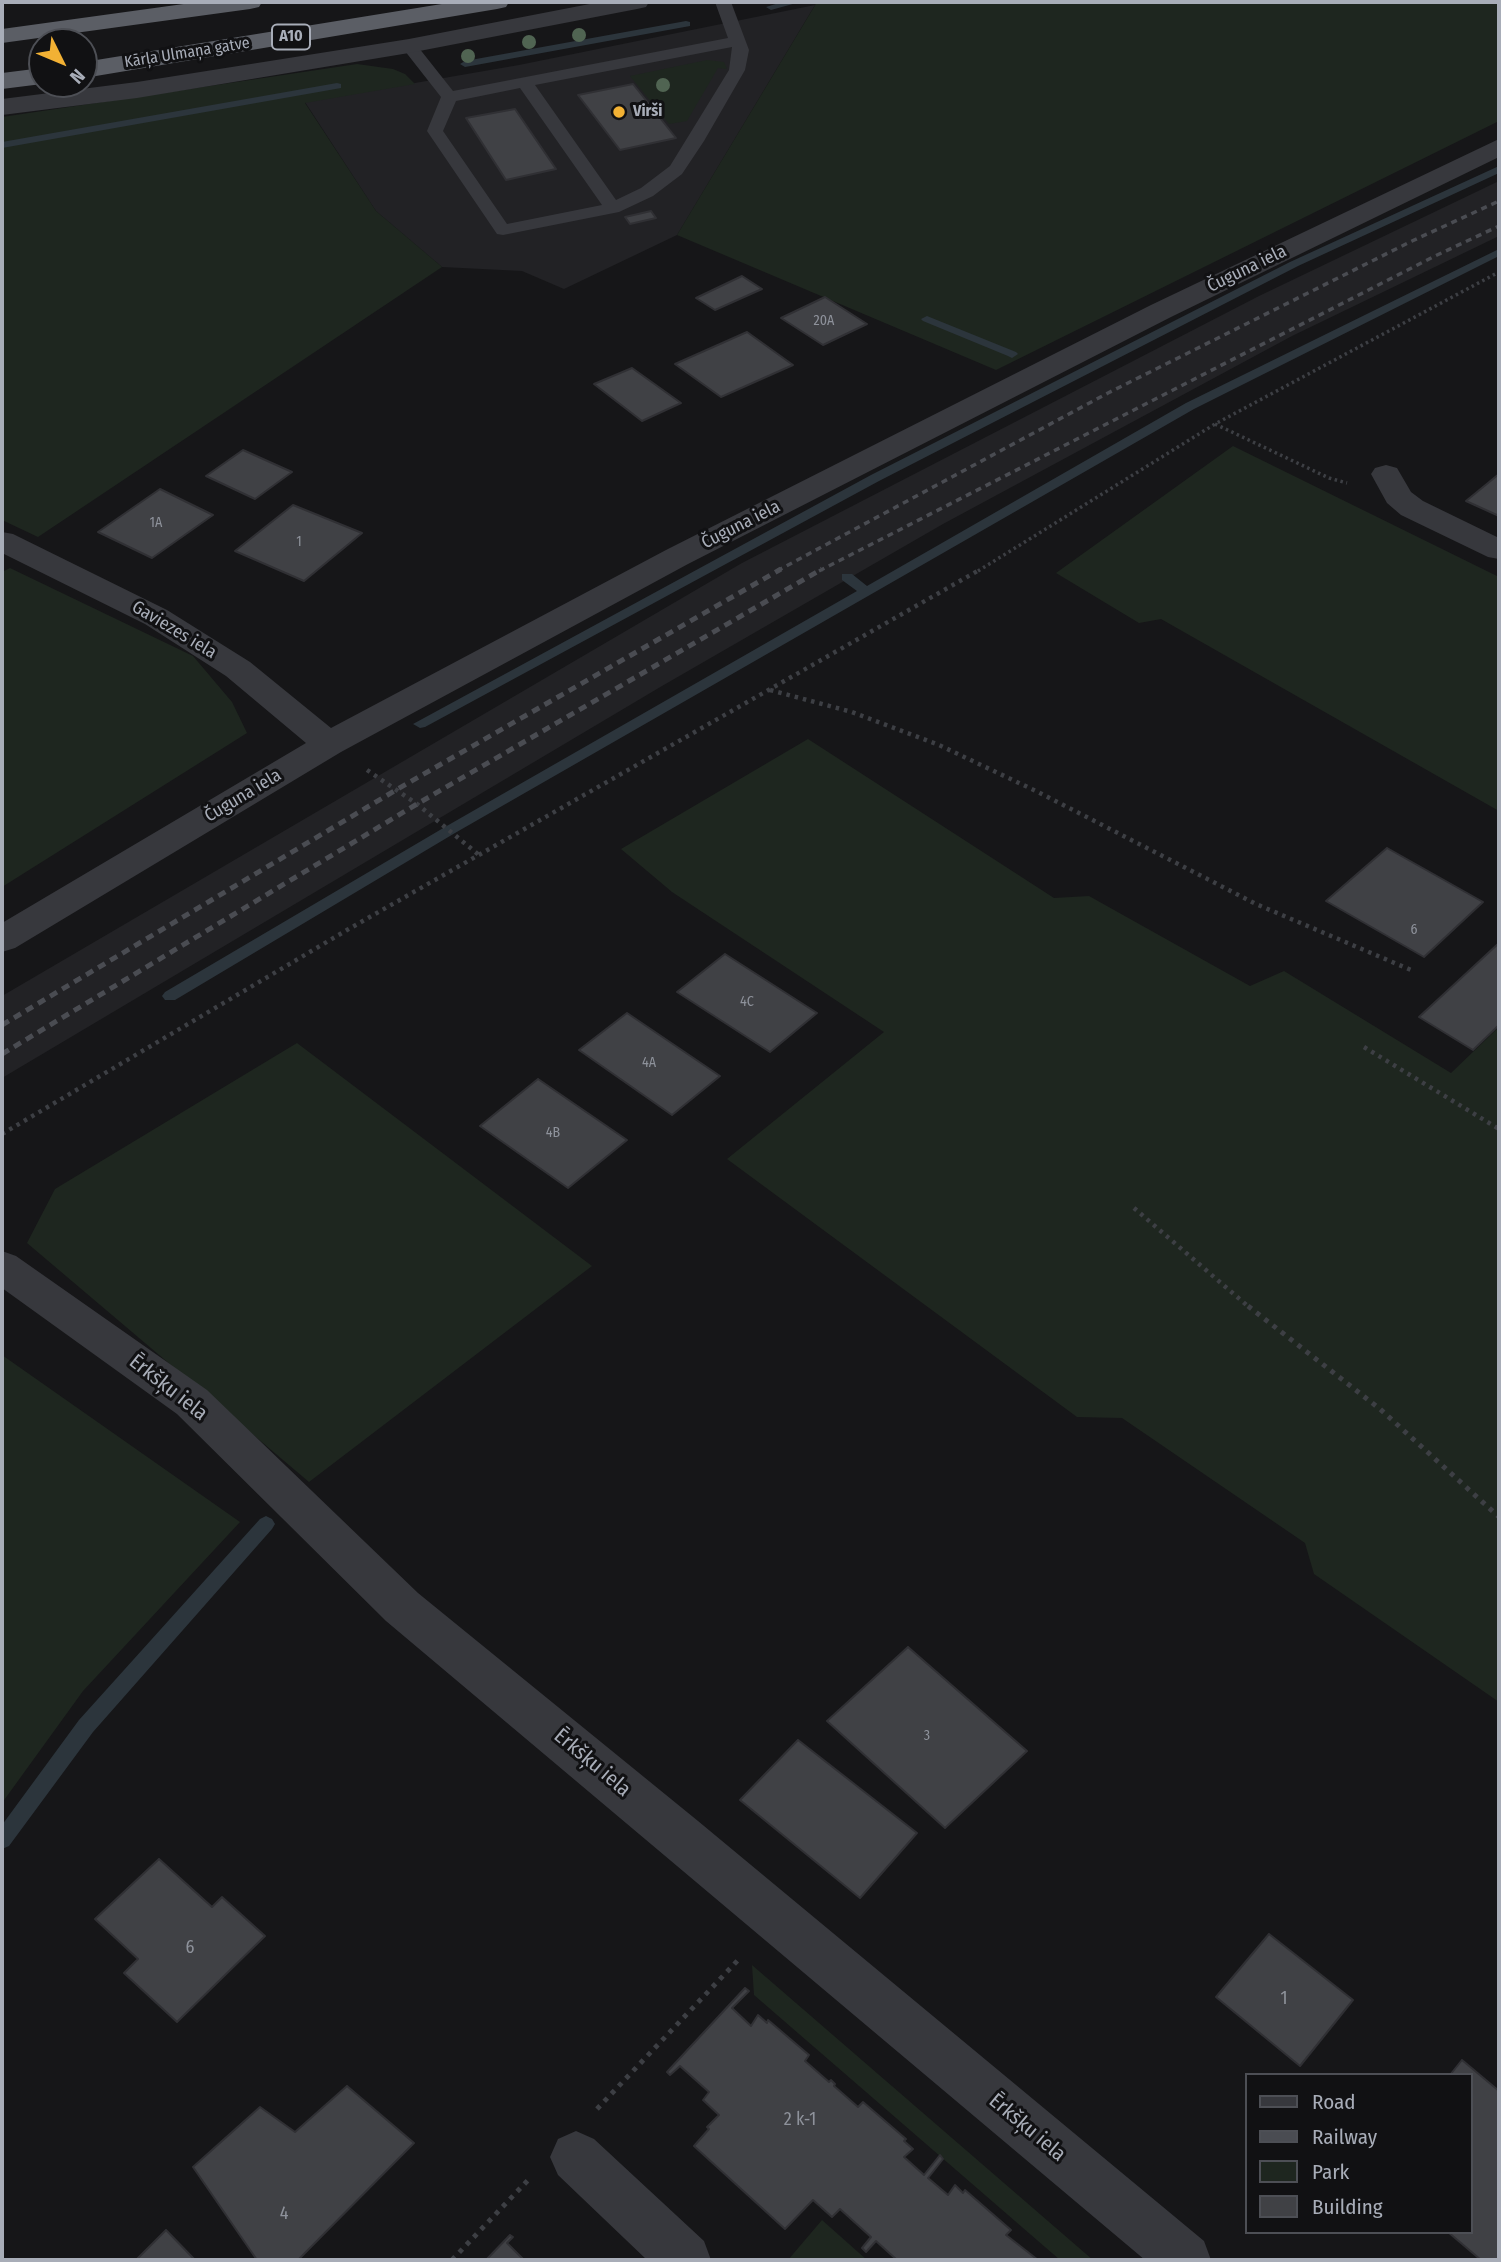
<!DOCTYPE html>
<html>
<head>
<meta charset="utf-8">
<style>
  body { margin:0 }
  #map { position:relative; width:1501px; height:2262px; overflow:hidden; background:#161618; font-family:"Fira Sans Condensed",sans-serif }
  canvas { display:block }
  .frame { position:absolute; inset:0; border:4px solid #a8adb8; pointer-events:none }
  .legend { position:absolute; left:1245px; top:2073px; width:228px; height:161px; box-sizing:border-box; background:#111113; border:2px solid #4d4f55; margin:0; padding:9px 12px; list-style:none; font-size:21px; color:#a8adb8 }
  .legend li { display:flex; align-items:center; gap:14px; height:35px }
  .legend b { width:35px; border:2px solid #4d4f55 }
  .north { position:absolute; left:28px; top:28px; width:70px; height:70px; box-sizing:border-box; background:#111113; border:2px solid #4d4f55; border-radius:50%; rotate:133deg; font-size:19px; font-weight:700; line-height:28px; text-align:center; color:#a8adb8 }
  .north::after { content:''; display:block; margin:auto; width:24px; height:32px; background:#f2b134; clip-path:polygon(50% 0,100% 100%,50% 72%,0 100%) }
</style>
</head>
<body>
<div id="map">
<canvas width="1501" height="2262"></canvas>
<div class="frame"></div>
<ul class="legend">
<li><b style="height:9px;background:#37383d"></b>Road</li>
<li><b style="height:9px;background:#4a4c52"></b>Railway</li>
<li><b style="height:19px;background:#1e261f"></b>Park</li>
<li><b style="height:19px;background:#404145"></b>Building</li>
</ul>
<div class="north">N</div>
</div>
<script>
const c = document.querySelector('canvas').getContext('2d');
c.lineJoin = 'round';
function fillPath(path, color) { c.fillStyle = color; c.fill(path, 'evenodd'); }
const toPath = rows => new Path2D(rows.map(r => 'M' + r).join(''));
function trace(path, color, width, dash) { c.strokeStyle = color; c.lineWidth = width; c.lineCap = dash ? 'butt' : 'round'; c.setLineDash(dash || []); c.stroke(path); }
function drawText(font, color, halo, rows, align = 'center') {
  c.font = font + ' "Fira Sans Condensed",sans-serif'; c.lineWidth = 6; c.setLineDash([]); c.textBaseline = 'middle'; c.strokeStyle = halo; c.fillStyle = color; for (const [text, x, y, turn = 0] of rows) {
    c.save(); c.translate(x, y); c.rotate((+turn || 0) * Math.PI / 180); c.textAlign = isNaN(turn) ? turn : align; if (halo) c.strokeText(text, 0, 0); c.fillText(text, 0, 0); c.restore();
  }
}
const built = toPath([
  [815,5,677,235,564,289,522,271,442,267,376,211,305,102,519,65],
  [1499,181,1499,236,1292,336,943,524,662,686,2,1078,2,996,742,563,1259,296]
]);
const green = toPath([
  [817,2,1499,2,1499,121,996,370,677,235],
  [707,60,724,62,727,69,718,68,687,121,669,124,630,76],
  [357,64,393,69,405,74,415,84,305,103,376,211,442,267,38,537,2,520,2,117],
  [1233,446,1499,577,1499,811,1161,619,1139,623,1056,573],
  [10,568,193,656,232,702,247,733,2,887,2,572],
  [808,739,1054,898,1089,896,1250,986,1284,971,1451,1073,1499,1027,1499,1702,1314,1574,1305,1543,1122,1418,1077,1417,727,1159,884,1032,672,892,621,849],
  [297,1043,592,1266,309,1482,27,1243,55,1189],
  [2,1355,240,1522,83,1691,2,1803],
  [752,1965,1093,2260,1060,2260,754,1995],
  [822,2220,867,2260,788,2260]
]);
const stream = toPath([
  [782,2,800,2,771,10,766,7,782,2],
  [686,21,690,22,690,26,465,67,460,64,465,61,686,21],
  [337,83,341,84,341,88,2,148,2,142,337,83],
  [1499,166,1499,173,1298,266,879,481,425,727,420,728,413,724,871,475,1290,262,1499,166],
  [1499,249,1499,256,1194,409,455,833,175,1000,165,1000,162,996,165,992,445,827,857,591,842,580,842,574,852,574,867,586,1186,403,1499,249],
  [927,316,1016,352,1018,354,1012,358,1008,356,923,321,921,319,927,316],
  [266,1516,272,1519,275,1524,272,1529,93,1732,9,1846,2,1849,2,1825,79,1720,260,1519,266,1516]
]);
const building = toPath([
  [633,84,676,138,620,150,578,95,633,84],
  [515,109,556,169,506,180,466,118,515,109],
  [651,211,656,218,630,224,625,217,651,211],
  [742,276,762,289,715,310,696,298,742,276],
  [825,297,867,324,823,345,781,318,825,297],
  [747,332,793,365,721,397,675,364,747,332],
  [632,368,681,403,642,421,594,384,632,368],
  [243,450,292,472,255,499,206,476,243,450],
  [1499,474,1499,516,1466,501,1499,474],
  [160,489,213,515,152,558,98,532,160,489],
  [293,505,362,533,304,581,235,551,293,505],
  [1387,848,1483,902,1424,957,1326,901,1387,848],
  [1499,943,1499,1025,1473,1050,1419,1017,1499,943],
  [725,954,817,1013,770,1052,677,992,725,954],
  [627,1013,720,1076,672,1115,579,1050,627,1013],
  [538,1079,627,1140,568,1188,480,1126,538,1079],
  [908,1647,1027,1751,945,1828,827,1721,908,1647],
  [798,1740,917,1833,860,1898,740,1800,798,1740],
  [159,1859,212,1907,222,1897,265,1936,177,2022,124,1973,138,1959,95,1919,159,1859],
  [1269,1934,1353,2000,1300,2066,1216,1997,1269,1934],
  [745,1988,749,1991,732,2008,751,2026,758,2015,767,2023,768,2020,809,2055,805,2061,829,2082,831,2080,835,2084,834,2086,858,2107,863,2102,906,2139,904,2141,913,2149,904,2157,924,2175,940,2155,943,2159,928,2178,948,2195,955,2185,963,2193,965,2190,1011,2230,1006,2235,1038,2260,897,2260,876,2241,866,2252,862,2248,871,2237,840,2209,832,2217,813,2200,785,2229,694,2146,709,2129,707,2127,719,2115,703,2100,709,2092,680,2066,670,2075,667,2072,745,1988],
  [1462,2060,1499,2091,1499,2260,1481,2260,1448,2232,1471,2232,1471,2075,1450,2075,1462,2060],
  [347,2086,414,2143,298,2260,257,2260,193,2167,260,2107,295,2132,347,2086],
  [166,2230,195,2260,136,2260,166,2230],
  [510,2235,513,2237,507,2243,524,2260,486,2260,510,2235]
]);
const pathFar2 = toPath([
  [1215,424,1329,478,1347,483],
  [978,571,1215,424,1499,272]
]);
const pathFar1 = toPath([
  [770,690,852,712,939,745,1038,792,1256,904,1411,970],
  [367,770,417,804,479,855],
  [1364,1047,1499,1129],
  [2,1134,347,930,981,569],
  [1134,1208,1250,1308]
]);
const path = toPath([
  [1248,1306,1380,1409,1499,1517],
  [597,2109,740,1958],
  [452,2260,530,2178]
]);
const service = toPath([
  [715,2,731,2,749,50,745,70,704,141,682,174,653,196,619,212,503,235,497,234,427,131,441,97,401,46,403,43,415,43,453,91,728,38,715,2],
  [732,47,729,70,670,166,641,188,616,200,535,85,732,47],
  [520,88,602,205,507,224,443,131,456,101,520,88]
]);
const minor = toPath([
  [600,2,649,2,646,7,637,9,409,53,137,98,2,115,2,99,137,82,409,39,600,2],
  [1499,139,1499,157,1171,317,688,564,341,752,15,948,2,952,2,923,306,743,226,676,145,624,2,553,2,532,13,534,167,610,250,662,331,728,666,550,1151,305,1499,139],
  [1386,465,1397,468,1411,492,1423,501,1499,538,1499,559,1488,557,1401,515,1387,503,1371,474,1375,468,1386,465],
  [2,1251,16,1256,207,1390,418,1593,698,1821,1204,2241,1211,2260,1145,2260,386,1621,177,1414,2,1288,2,1251],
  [576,2131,594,2139,704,2241,711,2260,647,2260,558,2175,550,2157,558,2139,576,2131]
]);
const trunk = toPath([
  [198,2,262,2,259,7,250,9,2,43,2,29,198,2],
  [454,2,509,2,506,7,497,9,84,78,84,62,454,2],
  [42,68,42,84,2,89,2,73,42,68]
]);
const railFar1 = toPath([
  [777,571,1108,393,1412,241,1499,201],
  [819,571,1435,256,1499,226]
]);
const rail = toPath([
  [2,1025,396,790,781,569],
  [2,1054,417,804,822,569]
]);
const trees = [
  [579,35],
  [529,42],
  [468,56],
  [663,85]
];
const markers = [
  [619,112,7,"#f2b134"]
];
const numberNames = [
  ["20A",824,321],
  ["1A",156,523],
  ["1",299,542],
  ["6",1414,930],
  ["4C",747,1002],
  ["4A",649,1063],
  ["4B",553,1133],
  ["3",927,1736]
];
const shields = [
  [291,37,38]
];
const shieldNames = [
  ["A10",291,37]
];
const farStreetnames = [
  ["Kārļa Ulmaņa gatve",187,53,-9]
];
const farPoinames = [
  ["Virši",633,112]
];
const streetNames = [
  ["Čuguna iela",1247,269,-26],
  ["Čuguna iela",741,525,-27],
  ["Gaviezes iela",174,630,31],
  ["Čuguna iela",243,796,-31]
];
const nearNumbernames = [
  ["6",190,1948],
  ["1",1284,1999],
  ["2 k-1",800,2120],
  ["4",284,2214]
];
const nearStreetnames = [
  ["Ērkšķu iela",168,1388,38],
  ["Ērkšķu iela",592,1763,40],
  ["Ērkšķu iela",1027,2128,40]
];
fillPath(built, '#222225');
fillPath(green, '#1e261f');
fillPath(stream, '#2c353c');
fillPath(building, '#404145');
trace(building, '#303034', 2);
trace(pathFar2, '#3d3f44', 3.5, [2.5, 3.5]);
trace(pathFar1, '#3d3f44', 4.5, [3.5, 5]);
trace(path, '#3d3f44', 5, [4.5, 6]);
fillPath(service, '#37383d');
fillPath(minor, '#37383d');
fillPath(trunk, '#5b5e65');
trace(railFar1, '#4a4c52', 3.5, [6, 5]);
trace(rail, '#4a4c52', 5, [8, 6]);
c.fillStyle = '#506452';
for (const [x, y] of trees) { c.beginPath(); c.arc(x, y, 7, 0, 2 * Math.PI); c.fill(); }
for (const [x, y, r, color] of markers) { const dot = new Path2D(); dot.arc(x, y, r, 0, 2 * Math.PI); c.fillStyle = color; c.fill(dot); trace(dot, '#111113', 2.5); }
drawText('14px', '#8e929b', null, numberNames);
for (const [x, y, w] of shields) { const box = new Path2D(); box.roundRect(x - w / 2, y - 12.5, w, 25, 5); c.fillStyle = '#111113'; c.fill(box); trace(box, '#a8adb8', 2); }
drawText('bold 16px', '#a8adb8', null, shieldNames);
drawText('16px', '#a8adb8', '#111113', farStreetnames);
drawText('bold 16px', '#a8adb8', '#111113', farPoinames, 'left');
drawText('18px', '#a8adb8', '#111113', streetNames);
drawText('18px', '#8e929b', null, nearNumbernames);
drawText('21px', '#a8adb8', '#111113', nearStreetnames);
</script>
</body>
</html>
